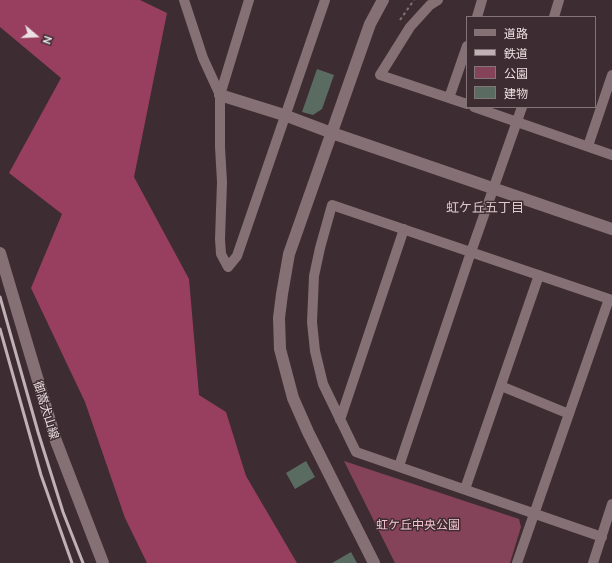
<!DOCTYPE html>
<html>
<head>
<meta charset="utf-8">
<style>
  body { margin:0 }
  #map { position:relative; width:612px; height:563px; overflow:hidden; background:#3d2c31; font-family:Ubuntu,"Noto Sans JP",sans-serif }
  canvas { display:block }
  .legend { position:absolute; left:466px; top:16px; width:130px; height:92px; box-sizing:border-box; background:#3d2c31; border:1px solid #837478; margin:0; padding:5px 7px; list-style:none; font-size:12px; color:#ece0e3 }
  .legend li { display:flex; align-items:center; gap:8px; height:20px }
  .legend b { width:20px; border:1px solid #837478 }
  .north { position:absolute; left:16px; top:16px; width:40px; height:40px; -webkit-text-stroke:3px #3d2c31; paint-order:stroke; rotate:109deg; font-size:11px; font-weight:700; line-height:16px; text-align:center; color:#ece0e3 }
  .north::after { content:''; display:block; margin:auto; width:14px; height:18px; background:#ece0e3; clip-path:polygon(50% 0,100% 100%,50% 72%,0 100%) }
</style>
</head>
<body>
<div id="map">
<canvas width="612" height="563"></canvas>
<ul class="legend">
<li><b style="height:5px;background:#847075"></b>道路</li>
<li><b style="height:5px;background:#bfb1b5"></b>鉄道</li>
<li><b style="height:11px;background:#844358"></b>公園</li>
<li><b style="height:11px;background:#5a6c62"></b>建物</li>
</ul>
<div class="north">N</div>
</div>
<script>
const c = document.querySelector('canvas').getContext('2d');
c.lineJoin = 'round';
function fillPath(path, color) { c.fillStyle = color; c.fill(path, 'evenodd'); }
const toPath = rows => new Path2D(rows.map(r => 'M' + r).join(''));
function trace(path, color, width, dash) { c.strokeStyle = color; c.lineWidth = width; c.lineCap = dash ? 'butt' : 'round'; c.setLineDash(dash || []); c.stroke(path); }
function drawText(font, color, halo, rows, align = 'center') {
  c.font = font + ' Ubuntu,"Noto Sans JP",sans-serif'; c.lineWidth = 3; c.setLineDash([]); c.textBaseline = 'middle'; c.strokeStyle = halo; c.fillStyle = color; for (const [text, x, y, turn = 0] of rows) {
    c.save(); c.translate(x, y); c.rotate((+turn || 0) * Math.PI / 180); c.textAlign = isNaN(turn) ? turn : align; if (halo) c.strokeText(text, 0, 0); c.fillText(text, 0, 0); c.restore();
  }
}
const green = toPath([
  [344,461,519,519,521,527,510,563,395,563]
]);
const forest = toPath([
  [0,0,140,0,167,13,134,177,189,279,199,395,226,412,246,476,297,563,147,563,125,518,85,402,31,288,62,214,9,173,61,78,0,27]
]);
const building = toPath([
  [317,69,334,75,322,109,313,115,302,112],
  [306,461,315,477,295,489,286,473],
  [351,552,357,563,332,563]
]);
const path = toPath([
  [400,20,414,0]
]);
const street = toPath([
  [184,0,203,58,220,95],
  [249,0,220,95,220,147,222,182,220,239,221,254,228,267,237,256,325,0],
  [438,0,430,5,410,27,380,75,467,104],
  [477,17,482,0],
  [554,17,559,0],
  [449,98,467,46],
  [474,107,612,155],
  [588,146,612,75],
  [501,386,569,414],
  [340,420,404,229],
  [399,466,471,252,522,107],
  [465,489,539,275],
  [602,537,356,452,323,384,315,351,312,322,314,276,320,248,332,205,612,300],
  [517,563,609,299],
  [593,563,612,504]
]);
const secondary = toPath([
  [220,95,284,115,332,133,612,229],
  [0,253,56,441,103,563],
  [374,563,308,432,293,398,280,349,279,318,282,294,289,254,370,24,383,0]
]);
const rail = toPath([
  [0,297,38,432,63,512,83,563],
  [0,329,41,475,72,563]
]);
const streetNames = [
  ["御嵩犬山線",46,410,73]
];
const parkNames = [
  ["虹ケ丘中央公園",418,525]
];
const neighbourhoodNames = [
  ["虹ケ丘五丁目",485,208]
];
fillPath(green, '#844358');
fillPath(forest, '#983f5f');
fillPath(building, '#5a6c62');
trace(path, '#807175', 2, [3, 3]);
trace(street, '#847075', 10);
trace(secondary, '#847075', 12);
trace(rail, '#bfb1b5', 3);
drawText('12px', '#ece0e3', '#3d2c31', streetNames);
drawText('12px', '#f6c3d1', '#3d2c31', parkNames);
drawText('13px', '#dec7cd', '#3d2c31', neighbourhoodNames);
</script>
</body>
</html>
